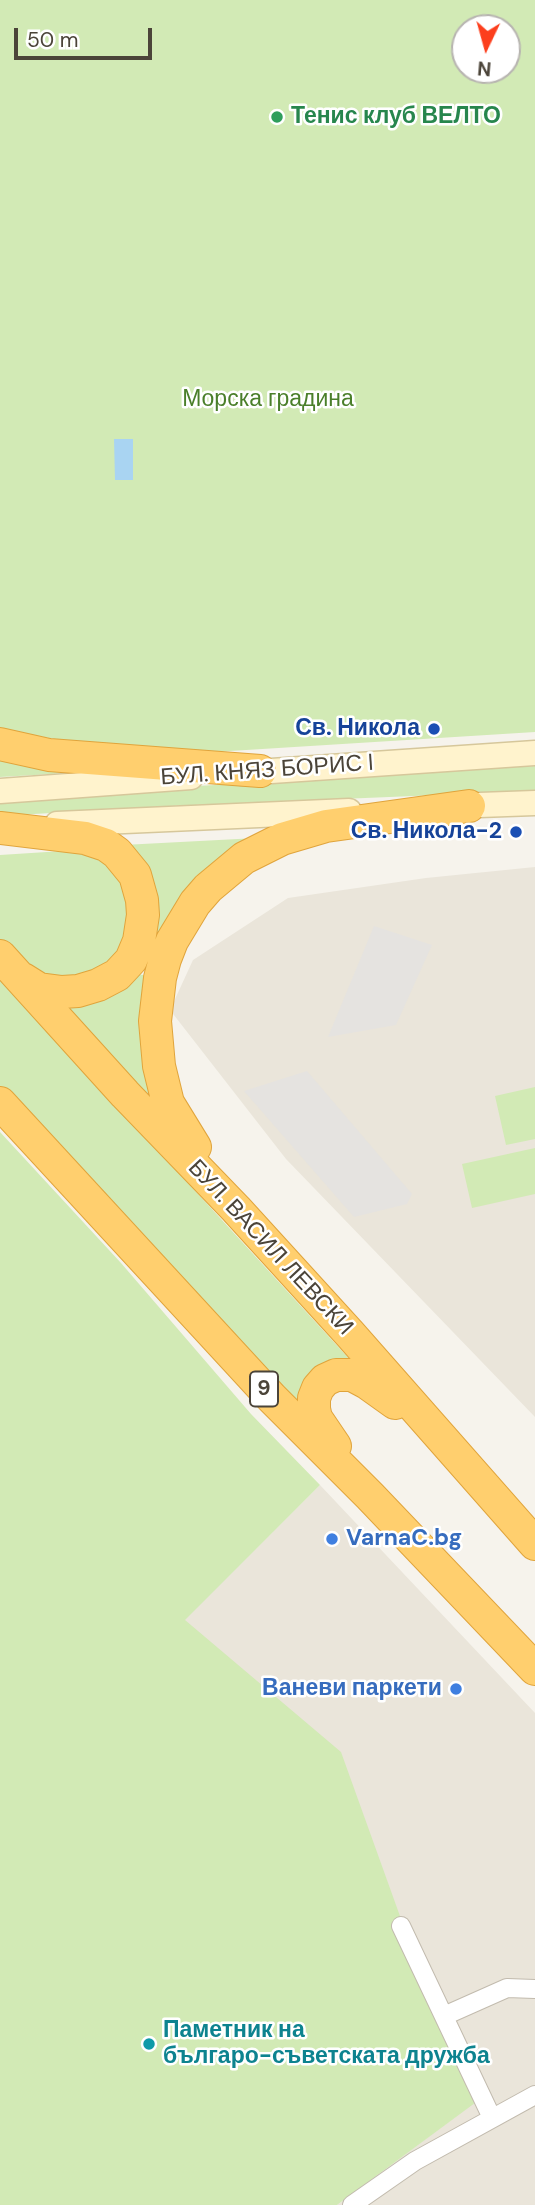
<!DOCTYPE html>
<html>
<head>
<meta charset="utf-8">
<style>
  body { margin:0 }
  #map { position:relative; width:535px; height:2205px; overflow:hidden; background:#f6f3ec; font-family:"DM Sans",sans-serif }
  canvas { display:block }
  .north { position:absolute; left:451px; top:14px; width:70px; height:70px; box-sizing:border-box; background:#fff; border:2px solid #b7b4b0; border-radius:50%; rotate:185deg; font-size:19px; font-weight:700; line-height:28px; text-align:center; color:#4b4439 }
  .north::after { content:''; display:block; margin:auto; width:24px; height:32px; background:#fc3f1d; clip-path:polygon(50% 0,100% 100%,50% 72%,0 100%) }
  .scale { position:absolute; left:14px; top:28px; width:138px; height:32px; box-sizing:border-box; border:4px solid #4b4439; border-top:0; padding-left:9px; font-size:21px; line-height:24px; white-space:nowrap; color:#4b4439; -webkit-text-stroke:5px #fff; paint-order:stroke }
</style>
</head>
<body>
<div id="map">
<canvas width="535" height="2205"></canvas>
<div class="north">N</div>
<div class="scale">50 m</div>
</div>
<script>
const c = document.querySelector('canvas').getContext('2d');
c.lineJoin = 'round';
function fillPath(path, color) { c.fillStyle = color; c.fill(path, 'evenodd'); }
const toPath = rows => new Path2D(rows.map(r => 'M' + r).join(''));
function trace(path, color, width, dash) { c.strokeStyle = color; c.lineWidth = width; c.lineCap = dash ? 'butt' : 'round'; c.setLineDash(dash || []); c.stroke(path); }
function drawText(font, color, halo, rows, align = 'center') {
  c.font = font + ' "DM Sans",sans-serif'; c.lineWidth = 5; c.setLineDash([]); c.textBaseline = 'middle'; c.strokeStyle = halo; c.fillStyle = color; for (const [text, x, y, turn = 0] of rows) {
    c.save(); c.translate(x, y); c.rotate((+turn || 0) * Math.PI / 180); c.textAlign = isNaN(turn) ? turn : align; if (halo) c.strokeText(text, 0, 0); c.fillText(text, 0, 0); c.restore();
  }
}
const residential = toPath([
  [535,867,535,1417,286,1159,170,1010,193,960,288,898,426,878],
  [320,1485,535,1713,535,2205,337,2205,483,2096,184,1620]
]);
const green = toPath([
  [0,0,535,0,535,732,182,754,76,743,0,729],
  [465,28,507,28,507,70,465,70],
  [0,757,86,772,0,777],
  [535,766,535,791,171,806,0,816,0,801,181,787],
  [257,838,156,957,123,845],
  [78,850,98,855,130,891,122,957,58,986,0,947,0,855],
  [135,974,144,975,148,983,162,1115,60,1004],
  [0,978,354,1364,302,1415,0,1091],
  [535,1087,535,1139,506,1145,495,1096],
  [0,1132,121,1263,251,1414,320,1485,185,1620,341,1752,410,1944,483,2097,337,2205,0,2205],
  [535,1148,535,1194,472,1208,462,1164]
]);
const parking = toPath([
  [374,926,432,945,396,1025,328,1037],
  [307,1071,412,1194,407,1204,354,1217,244,1091]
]);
const water = toPath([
  [114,439,133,439,133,480,115,480]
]);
const street = toPath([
  [401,1926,492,2118],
  [444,2016,507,1988,535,1989],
  [352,2205,415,2161,535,2095]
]);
const secondary = toPath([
  [242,773,535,753],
  [0,791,191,777],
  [452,806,535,803],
  [57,824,349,811]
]);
const highway = toPath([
  [0,744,49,755,260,771],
  [0,828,85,838,106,845,117,853,135,875,142,900,143,915,139,941,131,960,117,975,98,985,78,991,62,992,39,989,23,979],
  [0,956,125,1094,236,1209,350,1334,535,1544],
  [0,1103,272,1398,370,1496,535,1669],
  [195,1147,168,1103,159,1066,155,1021,160,978,165,959,172,941,195,903,208,888,244,858,282,839,326,826,469,806],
  [335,1446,316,1418,314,1409,314,1398,318,1388,325,1380,336,1375,352,1375,367,1383,395,1403]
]);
const markers = [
  [277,117,7,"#2e9e5b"],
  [434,729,7,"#1a4fb4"],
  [516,832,7,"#1a4fb4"],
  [332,1539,7,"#3f7fe0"],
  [456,1689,7,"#3f7fe0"],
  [149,2044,7,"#0f9aa8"]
];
const shields = [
  [264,1389,28]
];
const shieldNames = [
  ["9",264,1389]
];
const leisureNames = [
  ["Тенис клуб ВЕЛТО",291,117]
];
const parkNames = [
  ["Морска градина",268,400]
];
const transitNames = [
  ["Св. Никола",420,729],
  ["Св. Никола-2",502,832]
];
const streetNames = [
  ["БУЛ. КНЯЗ БОРИС I",267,771,-4],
  ["БУЛ. ВАСИЛ ЛЕВСКИ",270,1248,47]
];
const shopNames = [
  ["VarnaC.bg",346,1539],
  ["Ваневи паркети",442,1689,"right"]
];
const cultureNames = [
  ["Паметник на",163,2031],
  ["българо-съветската дружба",163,2057]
];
fillPath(residential, '#eae5da');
fillPath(green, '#d2eab5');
fillPath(parking, '#e5e3e0');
fillPath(water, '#a9d4f2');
trace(street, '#c2bbae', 20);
trace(secondary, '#d6c79b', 27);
trace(highway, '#e0a43c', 34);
trace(street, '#fff', 18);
trace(secondary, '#fff3cd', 24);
trace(highway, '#ffcf6e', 32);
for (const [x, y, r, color] of markers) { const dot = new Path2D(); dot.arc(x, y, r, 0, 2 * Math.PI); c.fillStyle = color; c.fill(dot); trace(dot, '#fff', 2.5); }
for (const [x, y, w] of shields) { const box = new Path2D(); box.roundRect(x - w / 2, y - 17.5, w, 35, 5); c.fillStyle = '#fff'; c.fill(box); trace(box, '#4b4439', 2); }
drawText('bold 21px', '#4b4439', null, shieldNames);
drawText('bold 23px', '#27864d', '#fff', leisureNames, 'left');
drawText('23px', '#4a7f2a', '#fff', parkNames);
drawText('bold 23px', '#164399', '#fff', transitNames, 'right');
drawText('23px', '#4b4439', '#fff', streetNames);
drawText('bold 23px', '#366cbe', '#fff', shopNames, 'left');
drawText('bold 23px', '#0d838f', '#fff', cultureNames, 'left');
</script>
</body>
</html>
